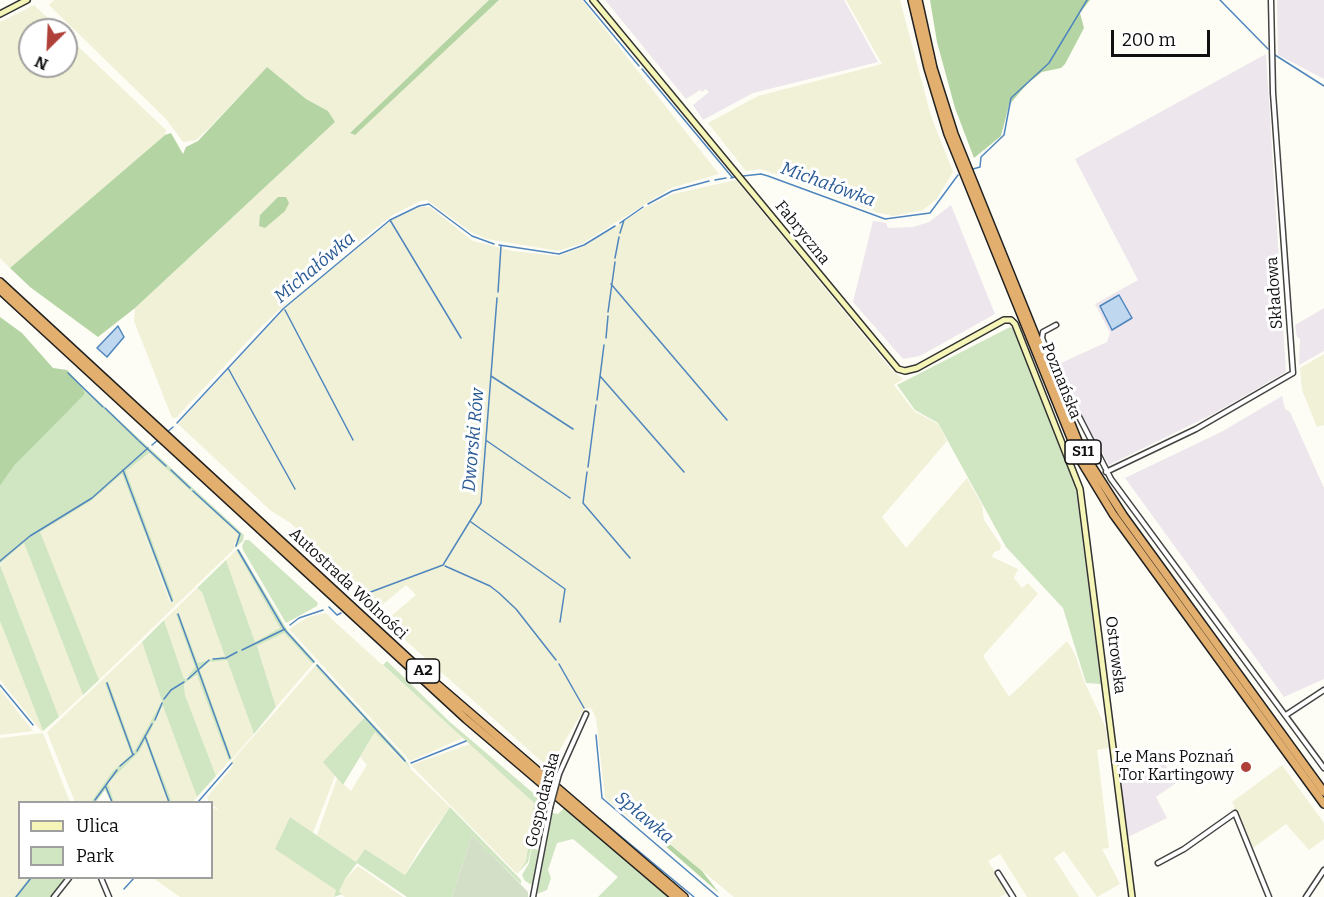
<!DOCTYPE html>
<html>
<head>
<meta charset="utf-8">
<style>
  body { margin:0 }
  #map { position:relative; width:1324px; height:897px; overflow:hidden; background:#fefdf5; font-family:Bitter,serif }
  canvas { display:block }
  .legend { position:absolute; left:18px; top:801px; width:195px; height:78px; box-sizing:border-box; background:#fff; border:2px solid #9f9f9f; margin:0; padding:8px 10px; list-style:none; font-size:18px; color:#101010 }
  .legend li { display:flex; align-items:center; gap:12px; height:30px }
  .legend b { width:30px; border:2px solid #9f9f9f }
  .north { position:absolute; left:18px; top:18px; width:60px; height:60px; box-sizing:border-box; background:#fff; border:2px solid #9f9f9f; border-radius:50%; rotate:204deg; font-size:16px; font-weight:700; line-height:24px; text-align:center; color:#101010 }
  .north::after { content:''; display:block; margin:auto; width:21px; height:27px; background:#af4039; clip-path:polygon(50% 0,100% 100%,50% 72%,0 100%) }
  .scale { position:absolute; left:1111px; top:30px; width:99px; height:27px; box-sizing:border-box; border:3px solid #101010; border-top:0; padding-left:8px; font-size:18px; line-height:21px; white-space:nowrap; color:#101010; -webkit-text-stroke:4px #fff; paint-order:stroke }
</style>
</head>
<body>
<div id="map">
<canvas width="1324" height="897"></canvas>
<ul class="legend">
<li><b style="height:8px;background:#f5f5b8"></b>Ulica</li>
<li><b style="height:16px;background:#d0e5c1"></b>Park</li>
</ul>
<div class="north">N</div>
<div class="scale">200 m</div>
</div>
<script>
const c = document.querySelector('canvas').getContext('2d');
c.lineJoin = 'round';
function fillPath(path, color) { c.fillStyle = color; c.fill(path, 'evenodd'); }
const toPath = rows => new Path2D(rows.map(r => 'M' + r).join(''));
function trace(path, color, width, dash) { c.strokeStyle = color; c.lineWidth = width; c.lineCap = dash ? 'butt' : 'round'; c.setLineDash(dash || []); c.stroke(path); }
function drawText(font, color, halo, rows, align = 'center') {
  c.font = font + ' Bitter,serif'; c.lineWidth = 6; c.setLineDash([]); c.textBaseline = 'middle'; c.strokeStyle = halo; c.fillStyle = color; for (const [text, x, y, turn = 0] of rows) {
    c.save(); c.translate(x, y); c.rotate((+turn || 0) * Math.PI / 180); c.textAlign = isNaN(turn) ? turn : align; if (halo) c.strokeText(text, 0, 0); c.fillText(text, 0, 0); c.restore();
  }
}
const industrial = toPath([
  [605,0,844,0,878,62,753,93,703,120,693,105,709,92,706,89,702,92,700,90,686,99],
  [1277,0,1324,0,1324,79,1278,55],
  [1266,54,1286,372,1213,414,1109,465,1060,376,1061,363,1107,342,1110,333,1095,304,1138,280,1075,159],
  [951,205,995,314,920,356,903,359,853,302,873,221,886,223,888,228,913,227,929,222],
  [1324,308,1324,351,1299,365,1300,339,1297,337,1295,325],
  [1282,396,1285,409,1290,412,1324,488,1324,679,1284,697,1125,478,1223,431],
  [1163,761,1176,783,1156,797,1167,818,1126,838,1121,774,1132,775]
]);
const farmland = toPath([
  [54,0,489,0,351,132,354,135,499,0,582,0,719,174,671,188,583,243,558,251,487,239,471,232,427,200,420,201,391,216,318,274,259,329,176,418,172,418,134,321,135,308,335,122,328,111,306,99,267,67,208,129,196,140,183,142,166,119,49,5],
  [846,0,900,0,931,116,953,172,936,200,923,210,893,216,879,213,761,169,746,171,708,123,758,96,882,64],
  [34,5,61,30,30,30,30,66,66,66,66,35,166,130,165,135,10,268,0,258,0,22],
  [736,180,891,369,903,379,894,385,914,411,938,424,947,441,882,517,906,548,967,478,982,505,984,520,1001,545,1000,550,994,552,992,557,1018,569,1014,578,1022,588,1028,583,1038,594,983,656,1009,697,1067,641,1075,654,1084,681,1105,726,1109,748,1097,750,1109,848,1102,849,1120,884,1097,897,1064,851,1054,858,1079,897,1027,897,1000,854,988,861,1008,892,1000,897,734,897,660,836,642,828,605,798,596,718,591,708,584,709,549,768,396,632,402,625,392,615,416,595,406,585,382,605,289,522,271,511,178,424,286,307,393,219,419,207,430,207,473,241,513,251,558,256,583,247,646,207,673,194],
  [1324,354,1324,425,1317,427,1302,390,1300,368],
  [149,453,238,534,238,539,234,544,235,548,99,680,39,532,91,501,122,474,170,602,174,600,126,471],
  [24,543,83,695,59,717,0,565],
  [236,550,280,626,278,631,255,642,226,560],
  [197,588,202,592,226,656,198,663,179,613,177,614,195,667,193,672,184,679,164,620],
  [326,613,336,623,463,738,410,761,289,629,308,617],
  [0,621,43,731,41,731,0,680],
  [284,633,313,664,276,707,257,646],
  [142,642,162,701,138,748,134,752,108,682,131,754,112,772,91,802,75,802,47,732],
  [227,660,254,734,232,759,200,670,213,661],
  [315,666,364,718,324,762,335,776,313,833,290,817,276,848,336,890,334,897,180,897,153,878,212,878,212,807,220,811,209,802,207,797,233,766,231,762],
  [199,675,229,761,216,776,185,695,184,684],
  [0,689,33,731,0,735],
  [164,706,197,797,193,802,172,802,147,736],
  [376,731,390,749,450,807,420,848,405,875,365,849,356,862,317,835,337,778,351,791,367,765,360,757],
  [43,733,70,802,20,802,20,878,29,878,14,897,0,897,0,738],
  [145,741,168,802,114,802,108,783,139,752],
  [470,744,534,803,526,861,517,874,411,765],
  [1282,765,1324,823,1324,839,1309,850,1286,824,1253,848,1232,802],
  [358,866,384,884,403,897,345,897,339,893,345,879]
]);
const green = toPath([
  [1010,327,1014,329,1075,483,1101,684,1086,683,1063,608,1006,547,938,423,915,410,897,385],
  [82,386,244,535,243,541,235,548,238,534,149,453,126,471,174,600,171,602,122,474,91,501,40,532,99,680,83,695,24,543,0,564,0,486,14,466,85,394],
  [245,540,249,540,318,603,317,606,286,623,243,550,242,546],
  [239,549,288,631,315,661,313,664,284,633,257,646,276,707,254,734,227,660,210,662,200,670,232,759,229,761,197,675,184,684,185,695,216,776,197,797,163,706,147,737,172,802,168,802,145,741,139,752,108,783,114,802,111,802,105,790,96,802,91,802,112,772,131,754,105,683,108,681,134,752,162,701,142,642,164,620,184,679,187,678,195,667,176,614,179,613,198,663,225,656,202,592,197,588,226,560,255,642,280,628,236,550],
  [0,565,59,717,43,731,0,621],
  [387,661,450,722,539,798,541,807,547,809,543,829,537,828,534,848,539,851,532,885,525,881,522,875,529,863,533,840,528,862,518,873,526,861,534,803,383,665],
  [317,664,404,757,411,769,375,732,343,785,323,762,364,718,315,666],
  [450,807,521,880,521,884,490,853,487,856,482,851,485,848,472,835,452,897,407,897,357,863,345,879,339,892,342,894,334,897,336,890,275,849,290,817,356,862,365,849,405,875],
  [564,808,648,880,669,897,598,897,618,877,573,839,557,843,548,870,551,878,547,890,537,894,552,813,558,814],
  [29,878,66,878,52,897,14,897]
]);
const forest = toPath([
  [489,0,499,0,355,135,350,133],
  [930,0,1090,0,1080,13,1084,28,1065,64,1061,68,1042,72,1028,83,1009,105,1001,136,974,158,955,108,937,42],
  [267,67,306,99,328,111,335,122,135,308,98,337,30,287,10,268,165,135,171,133,183,154,186,147,198,141],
  [278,197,286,197,289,203,285,211,265,228,259,226,260,215],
  [0,317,22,333,53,368,67,370,82,386,85,394,14,466,0,486],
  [648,831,660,836,702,871,719,893]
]);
const cemetery = toPath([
  [472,835,485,848,483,851,487,855,490,853,528,892,528,897,452,897]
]);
const water = toPath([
  [1119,295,1132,318,1112,330,1100,306,1119,295],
  [118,326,124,337,107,357,97,348,118,326]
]);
const stream = toPath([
  [584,0,639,66],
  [1220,0,1268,49],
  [1275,55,1324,86],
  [642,69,732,177],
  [973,169,980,167,981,157,1004,135,1011,98,1049,63,1087,0],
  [743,176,761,174,768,176,885,219,930,213,958,175],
  [731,178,735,177],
  [715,180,726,178],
  [648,204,672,191,709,181],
  [390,220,461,338],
  [620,223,643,207],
  [620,233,624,220],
  [499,245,559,254,584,245,615,226],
  [615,258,619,237],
  [611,284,727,420],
  [498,292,501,246],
  [285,310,353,440],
  [608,312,615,262],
  [606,338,608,316],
  [228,368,295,489],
  [68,373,103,407],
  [491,376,573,429],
  [600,376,684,472],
  [597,400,604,345],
  [105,408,138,440],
  [177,423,284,308,390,220,419,206,429,204,472,236,494,244],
  [166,433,173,427],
  [139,441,166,466],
  [487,441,570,498],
  [152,445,158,440],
  [588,467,596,405],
  [123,470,172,601],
  [171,470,190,488],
  [587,472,583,503,630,558],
  [193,491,240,534,236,546],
  [471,522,565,589,560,622],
  [238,550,284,629,314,662],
  [0,561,30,536,92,498,148,448],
  [445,566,490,586,499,593,516,609,556,660],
  [368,593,443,565,481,503,497,298],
  [354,599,362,595],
  [329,607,337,615,341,613],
  [178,614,230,758],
  [290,625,299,618,323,610],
  [242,650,285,629],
  [213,659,226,658,237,652],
  [559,664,584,708],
  [317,665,405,761],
  [188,679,209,660],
  [107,683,133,755],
  [0,685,33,725],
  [164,699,171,690,184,682],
  [155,720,162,703],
  [596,735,602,798,718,897],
  [145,736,169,802],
  [137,751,152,724],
  [411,763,466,741],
  [120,766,134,754],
  [106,787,112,802],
  [95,800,117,770],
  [198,802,232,763],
  [600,819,694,897],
  [124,889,134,878],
  [16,897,31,878]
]);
const street = toPath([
  [1056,325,1043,332,1042,338,1054,368,1111,479,1324,768],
  [1106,472,1196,429,1293,373,1273,93,1271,0],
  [1286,715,1324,690],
  [559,774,586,714],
  [1158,863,1184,849,1235,813,1269,897],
  [998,873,1013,897],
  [101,878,109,897],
  [54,897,69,878],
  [533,897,550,808],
  [1306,897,1324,870]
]);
const secondary = toPath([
  [593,0,898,369,905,371,917,368,1004,320,1011,320,1015,324,1080,489,1132,897],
  [0,14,27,0]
]);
const highway = toPath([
  [912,0,928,68,948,134,1079,458,1113,514,1324,804],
  [918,0,933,68,954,134,1082,451,1123,515,1324,792],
  [0,282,425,674,684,897],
  [0,290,466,719,675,897]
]);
const streetBridge = toPath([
  [550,808,559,774]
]);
const markers = [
  [1246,767,6,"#af4039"]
];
const shields = [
  [1083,452,36],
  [423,671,33]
];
const shieldNames = [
  ["S11",1083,452],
  ["A2",423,671]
];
const streetNames = [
  ["Fabryczna",802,233,51],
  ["Składowa",1275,293,-94],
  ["Poznańska",1061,381,68],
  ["Autostrada Wolności",348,584,43],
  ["Ostrowska",1115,655,83],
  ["Gospodarska",543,800,-76]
];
const poiNames = [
  ["Le Mans Poznań",1234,758],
  ["Tor Kartingowy",1234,776]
];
const waterNames = [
  ["Michałówka",828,185,20],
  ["Michałówka",315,268,-40],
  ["Dworski Rów",474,440,-85],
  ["Spławka",644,818,40]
];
fillPath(industrial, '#ede6ed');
fillPath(farmland, '#f1f1d7');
fillPath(green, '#d0e5c1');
fillPath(forest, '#b4d4a3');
fillPath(cemetery, '#d4dfc7');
fillPath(water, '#bfd8ef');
trace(water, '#4f86bd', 1.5);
trace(stream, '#4f86bd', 1.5);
trace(street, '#434343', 7);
trace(secondary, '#323232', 8);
trace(highway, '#212121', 10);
trace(street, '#fff', 4);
trace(secondary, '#f5f5b8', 5);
trace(highway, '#e2af6e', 7);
trace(streetBridge, '#434343', 7, []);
trace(streetBridge, '#fff', 4);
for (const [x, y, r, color] of markers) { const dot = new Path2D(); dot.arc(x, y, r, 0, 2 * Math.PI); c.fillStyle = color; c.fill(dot); trace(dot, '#fff', 2); }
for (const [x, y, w] of shields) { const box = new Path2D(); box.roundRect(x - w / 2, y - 12, w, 24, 4.5); c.fillStyle = '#fff'; c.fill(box); trace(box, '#101010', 1.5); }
drawText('bold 15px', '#101010', null, shieldNames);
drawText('16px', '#101010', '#fff', streetNames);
drawText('16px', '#101010', '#fff', poiNames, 'right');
drawText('italic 18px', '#285993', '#fff', waterNames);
</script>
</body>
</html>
